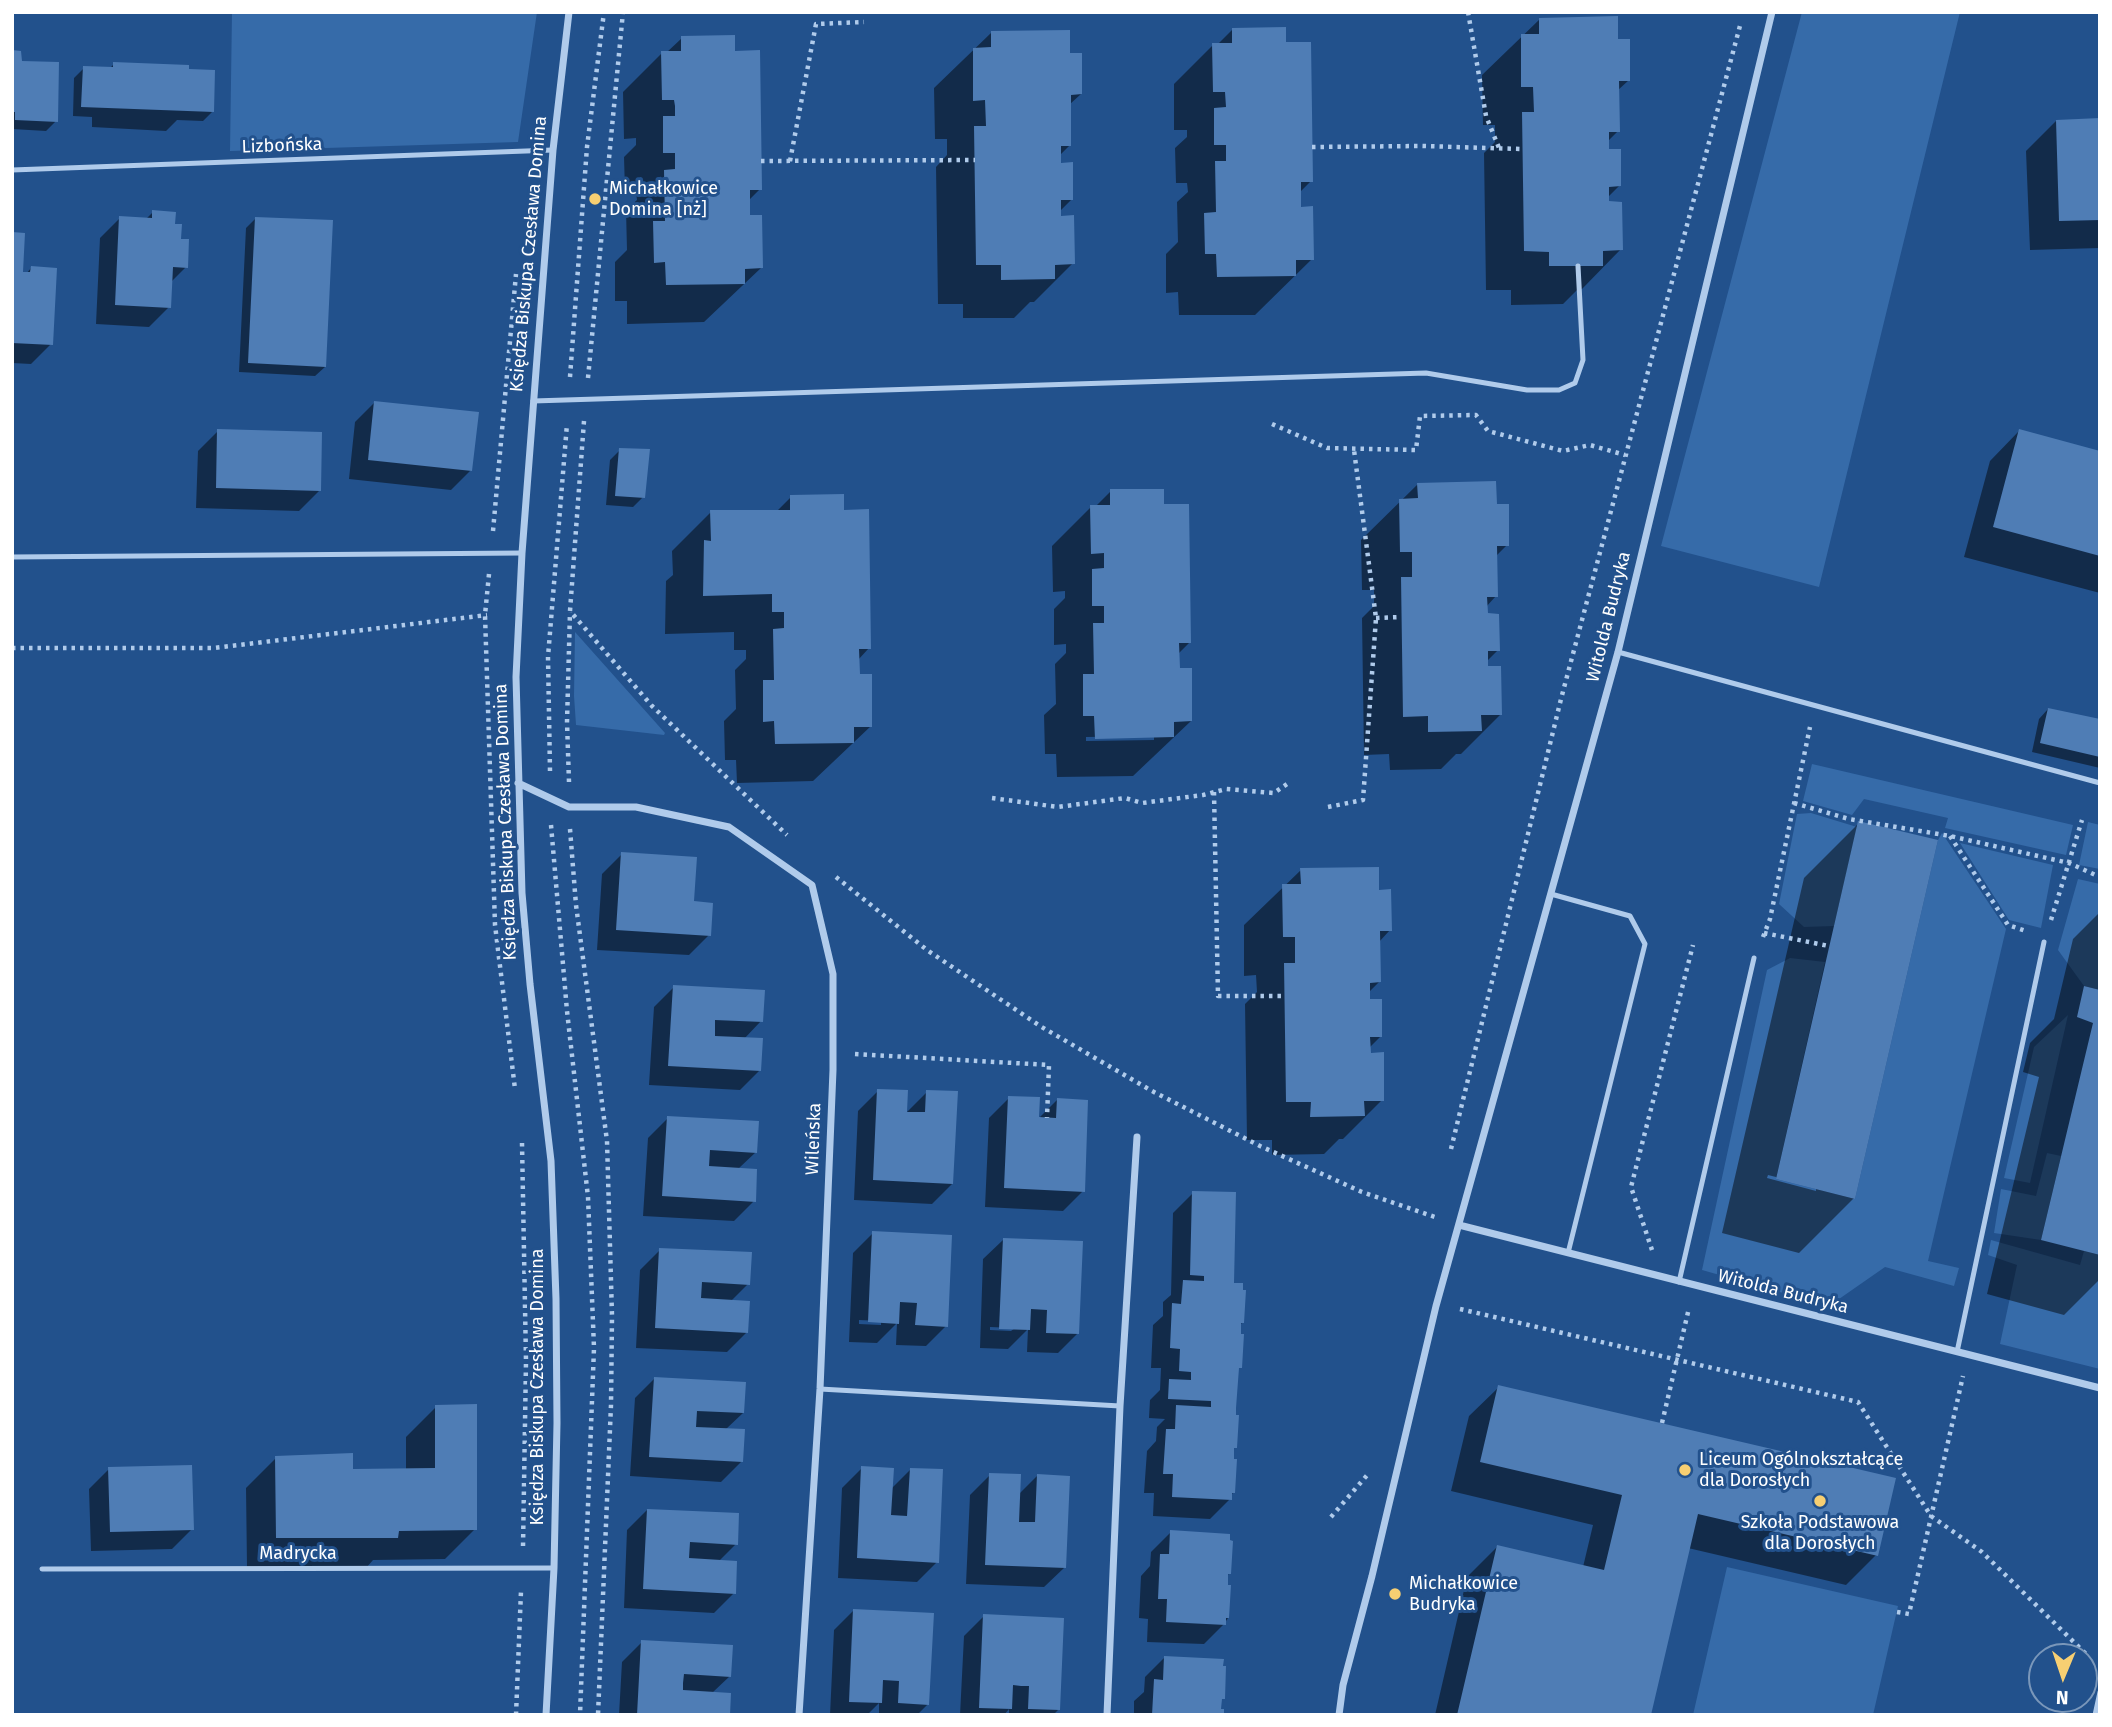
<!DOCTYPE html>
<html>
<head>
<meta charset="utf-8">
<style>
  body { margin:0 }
  #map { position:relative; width:2112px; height:1727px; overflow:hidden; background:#22518c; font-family:"Fira Sans",sans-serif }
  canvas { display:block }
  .frame { position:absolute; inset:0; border:14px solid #fff; pointer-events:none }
  .north { position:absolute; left:2028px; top:1643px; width:70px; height:70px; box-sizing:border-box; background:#22518c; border:2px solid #7a97ba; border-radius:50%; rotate:182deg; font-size:19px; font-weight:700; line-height:28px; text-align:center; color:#fff }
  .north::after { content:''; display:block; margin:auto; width:24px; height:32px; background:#f7cf72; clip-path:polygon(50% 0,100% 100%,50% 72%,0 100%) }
</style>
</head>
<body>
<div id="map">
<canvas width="2112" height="1727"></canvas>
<div class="frame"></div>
<div class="north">N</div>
</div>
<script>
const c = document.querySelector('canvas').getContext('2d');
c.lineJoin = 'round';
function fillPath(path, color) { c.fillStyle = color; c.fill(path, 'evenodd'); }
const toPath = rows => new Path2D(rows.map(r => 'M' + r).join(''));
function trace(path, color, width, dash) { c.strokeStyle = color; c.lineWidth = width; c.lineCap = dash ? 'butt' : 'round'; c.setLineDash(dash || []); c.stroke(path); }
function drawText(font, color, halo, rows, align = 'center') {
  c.font = font + ' "Fira Sans",sans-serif'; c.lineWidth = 6; c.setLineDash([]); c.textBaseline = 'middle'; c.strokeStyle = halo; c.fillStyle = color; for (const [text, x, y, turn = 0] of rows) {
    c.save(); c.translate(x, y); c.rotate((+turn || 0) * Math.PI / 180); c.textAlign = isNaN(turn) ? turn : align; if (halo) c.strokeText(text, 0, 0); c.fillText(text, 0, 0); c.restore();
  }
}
const green = toPath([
  [232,12,537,12,518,142,230,151],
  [1802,12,1960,12,1819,587,1661,546],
  [575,632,665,733,664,735,576,725,574,696],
  [1812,764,2073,825,2066,855,1945,828,1948,818,1864,799,1852,815,1803,801],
  [1811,813,1857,827,1834,926,1804,927,1779,904,1797,814],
  [2088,822,2100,825,2100,869,2079,865],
  [1942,833,2006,929,1928,1261,1959,1268,1954,1286,1885,1267,1829,1306,1702,1270,1767,970,1790,958,1825,962,1776,1179,1855,1199,1938,840],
  [1960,843,2053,865,2041,928,2009,920],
  [2078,879,2100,884,2100,990,2084,986,2058,950],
  [2068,1015,2030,1183,2004,1178,2034,1047],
  [2047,1153,2061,1156,2041,1240,1994,1233,2001,1189,2036,1196],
  [1991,1240,2080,1265,2084,1251,2100,1255,2100,1369,2000,1344,2017,1265,1988,1255],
  [1727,1567,1898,1606,1873,1715,1693,1715]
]);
const shadow = toPath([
  [1540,19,1616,41,1629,80,1617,91,1618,131,1607,142,1607,151,1619,186,1608,197,1621,249,1582,289,1578,289,1563,304,1511,305,1511,290,1486,290,1484,153,1495,142,1495,125,1483,125,1482,75],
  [1233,29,1284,44,1311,181,1299,193,1299,208,1312,259,1255,315,1179,315,1178,292,1166,293,1166,254,1178,242,1177,202,1188,192,1187,183,1176,183,1175,148,1187,137,1187,130,1174,130,1174,84,1213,45,1217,45],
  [991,33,1068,55,1081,94,1069,105,1070,145,1059,156,1059,165,1072,199,1059,212,1060,218,1073,263,1034,302,1030,302,1014,318,963,318,963,304,938,304,936,167,947,155,947,139,935,139,934,88],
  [682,38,733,52,760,189,748,201,749,217,761,268,704,322,627,324,627,301,615,301,615,262,627,250,626,210,637,200,636,192,625,191,624,157,636,145,636,138,624,139,623,92,662,53,666,53],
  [12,52,56,121,46,131,12,129],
  [114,64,212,112,203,121,177,120,166,131,92,127,92,117,73,116,74,78,84,68,109,69],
  [2100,120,2100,248,2030,250,2026,151,2056,121],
  [153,212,174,225,186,267,170,283,169,307,149,327,96,324,100,238,120,218,146,219],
  [256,218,325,367,315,376,239,372,246,228],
  [12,234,21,274,26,274,31,268,51,344,31,364,12,363],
  [375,402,471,470,451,490,349,479,355,422],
  [218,431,319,491,299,511,196,508,198,451],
  [2019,431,2100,452,2100,593,1964,557,1990,461],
  [620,450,643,497,633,507,606,505,610,460],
  [1418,484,1495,506,1507,545,1496,556,1496,596,1486,607,1498,650,1486,662,1486,668,1500,715,1461,754,1456,754,1441,769,1390,770,1389,754,1364,755,1362,618,1374,606,1374,590,1362,590,1361,540],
  [1111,491,1162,506,1189,643,1178,654,1178,670,1191,721,1133,776,1057,777,1056,754,1045,754,1044,715,1056,704,1055,664,1066,653,1066,644,1054,645,1054,609,1065,598,1065,591,1053,592,1052,546,1091,507,1095,507],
  [1154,736,1154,740,1086,741,1086,737],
  [791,497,842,511,869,648,858,660,858,676,871,726,813,781,737,783,736,760,725,760,724,721,736,709,735,670,746,659,746,650,734,650,734,632,665,634,666,581,673,575,672,551,711,512,776,512],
  [2048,709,2100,721,2100,768,2032,752,2039,719],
  [1859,823,1854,1198,1799,1253,1722,1233,1804,878],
  [1768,1175,1816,1187,1816,1191,1767,1178],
  [622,854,692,903,709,935,689,955,597,950,602,874],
  [1301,870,1378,891,1390,930,1379,942,1379,982,1369,992,1369,1001,1381,1036,1369,1048,1369,1054,1382,1100,1343,1139,1339,1139,1324,1154,1272,1155,1272,1140,1247,1140,1245,1004,1257,992,1256,975,1244,976,1244,925],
  [2100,912,2100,1279,2064,1315,1987,1294,2039,1077,2023,1072,2030,1043,2054,1019,2073,939],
  [674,987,761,1021,744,1039,760,1070,740,1090,649,1085,654,1007],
  [878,1091,906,1113,927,1092,952,1184,932,1204,854,1200,858,1111],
  [1009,1098,1037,1120,1057,1100,1083,1191,1063,1211,985,1207,989,1118],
  [668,1118,756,1152,738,1169,754,1201,734,1221,643,1216,648,1138],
  [1193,1193,1232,1284,1242,1323,1239,1325,1240,1367,1237,1370,1235,1407,1233,1492,1230,1499,1210,1519,1153,1516,1154,1493,1144,1493,1147,1451,1156,1441,1157,1427,1165,1419,1149,1418,1150,1400,1160,1390,1161,1368,1151,1368,1153,1325,1163,1316,1163,1302,1171,1295,1173,1213],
  [873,1233,946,1326,926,1346,896,1345,897,1323,877,1343,849,1342,853,1253],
  [859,1320,881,1321,881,1325,859,1324],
  [1003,1240,1078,1333,1058,1353,1027,1352,1028,1329,1008,1349,980,1348,983,1259],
  [990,1327,1015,1328,1011,1331,990,1330],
  [660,1250,748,1284,731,1301,747,1332,727,1352,636,1348,640,1270],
  [655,1378,743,1413,725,1430,741,1462,721,1482,630,1476,635,1398],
  [1499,1387,1876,1555,1846,1585,1688,1548,1649,1715,1435,1715,1467,1577,1497,1547,1583,1567,1593,1525,1451,1491,1469,1416],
  [436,1407,475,1529,445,1559,373,1560,367,1567,247,1567,246,1488,276,1458,351,1471,406,1470,406,1437],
  [862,1468,891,1489,910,1470,937,1562,917,1582,838,1578,842,1488],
  [109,1469,192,1529,172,1549,91,1551,89,1489],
  [990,1475,1018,1495,1037,1476,1064,1568,1044,1587,966,1584,970,1495],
  [647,1510,736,1544,718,1562,734,1593,714,1613,624,1608,627,1530],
  [1171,1532,1230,1573,1226,1576,1228,1618,1224,1624,1204,1644,1147,1642,1148,1619,1139,1618,1141,1576,1150,1566,1151,1552],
  [854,1610,928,1704,917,1715,879,1715,879,1703,867,1715,830,1715,834,1630],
  [984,1616,1058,1710,1053,1715,1009,1715,1009,1709,1004,1715,960,1715,964,1636],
  [642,1642,730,1676,712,1693,729,1715,619,1715,622,1662],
  [1165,1657,1223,1698,1220,1701,1220,1711,1222,1715,1134,1715,1134,1701,1144,1692,1145,1677]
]);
const building = toPath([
  [1618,16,1618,39,1630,39,1630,81,1619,81,1620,132,1609,132,1609,149,1621,149,1621,186,1609,187,1609,201,1622,202,1623,250,1603,251,1603,266,1549,266,1549,252,1524,251,1522,112,1534,112,1533,87,1521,87,1521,34,1539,34,1539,18],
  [1286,27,1286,42,1311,42,1313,182,1301,182,1301,207,1313,206,1314,260,1296,260,1296,276,1217,277,1216,254,1205,254,1204,213,1216,212,1215,161,1226,161,1226,145,1214,145,1214,108,1226,107,1225,92,1213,92,1212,43,1232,43,1232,28],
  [1070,30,1070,53,1082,53,1082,94,1071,95,1071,146,1061,146,1061,163,1073,162,1073,200,1061,200,1061,216,1074,215,1075,264,1055,265,1055,279,1001,280,1001,265,976,265,974,126,986,126,985,100,973,101,973,48,991,47,991,31],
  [735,35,735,51,760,50,762,190,750,190,750,215,762,215,763,268,745,269,745,284,666,285,665,262,654,263,653,221,665,221,664,170,675,169,675,153,663,153,663,116,675,116,675,106,674,100,662,100,661,51,681,51,681,36],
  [12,50,21,51,22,61,59,62,58,122,15,120,15,112,12,112],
  [113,62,189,65,189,69,215,70,214,112,81,107,83,66,113,67],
  [2100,118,2100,220,2059,221,2056,120],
  [152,210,176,212,175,224,182,224,181,239,189,239,188,268,173,267,171,308,115,305,119,216,152,218],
  [255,217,333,220,326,367,248,363],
  [12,232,25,233,23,272,30,272,31,266,57,268,53,345,12,343],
  [374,401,479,412,472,471,368,460],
  [217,429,322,432,321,491,216,488],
  [2019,429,2100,451,2100,556,1993,527],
  [619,448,650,449,645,498,615,496],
  [1496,481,1497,504,1509,504,1509,546,1497,546,1498,597,1487,597,1488,613,1499,614,1500,651,1488,651,1488,666,1501,666,1502,715,1481,715,1482,731,1428,732,1428,716,1403,717,1401,577,1412,577,1412,552,1400,552,1399,499,1418,498,1417,483],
  [1110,489,1164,489,1164,504,1189,504,1191,643,1179,643,1180,668,1192,668,1192,721,1174,722,1174,737,1095,739,1094,716,1083,716,1083,674,1094,674,1093,623,1104,623,1104,606,1092,606,1092,569,1104,568,1104,553,1091,554,1090,505,1110,505],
  [844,494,844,510,869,509,871,649,859,649,860,674,872,674,872,727,854,727,854,743,775,744,774,721,763,722,763,680,774,680,773,629,784,628,784,612,772,612,772,594,703,596,704,540,711,541,710,510,790,510,790,495],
  [2048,708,2100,719,2100,757,2040,743],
  [1858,821,1938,840,1855,1199,1776,1179],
  [621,852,697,857,694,901,713,903,711,936,616,930],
  [1379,867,1379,890,1391,889,1392,931,1380,931,1381,982,1370,983,1370,999,1382,999,1382,1037,1370,1037,1371,1053,1384,1052,1384,1101,1364,1101,1365,1116,1310,1117,1311,1102,1286,1102,1284,963,1295,963,1295,937,1283,937,1282,884,1301,884,1300,868],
  [673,985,765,990,763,1022,715,1020,715,1036,763,1038,761,1071,668,1066],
  [2084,986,2100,990,2100,1255,2041,1240,2093,1023,2077,1017],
  [877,1089,908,1090,907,1112,925,1112,926,1090,958,1091,953,1184,873,1180],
  [1008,1096,1040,1097,1039,1117,1056,1118,1057,1098,1088,1100,1085,1192,1004,1188],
  [667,1116,759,1121,757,1153,710,1150,709,1166,757,1169,756,1202,662,1196],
  [1192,1191,1236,1192,1234,1283,1243,1283,1243,1290,1246,1290,1244,1323,1241,1323,1241,1334,1244,1334,1242,1368,1239,1368,1236,1408,1236,1415,1239,1415,1237,1448,1234,1448,1234,1459,1237,1459,1235,1493,1232,1493,1232,1500,1172,1497,1173,1474,1163,1474,1166,1429,1175,1429,1176,1405,1211,1407,1211,1401,1168,1399,1169,1379,1191,1380,1191,1372,1179,1371,1180,1349,1170,1348,1172,1303,1181,1304,1183,1280,1204,1281,1204,1276,1190,1275],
  [872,1231,952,1235,948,1327,915,1325,917,1303,900,1302,899,1324,868,1322],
  [1003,1238,1083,1241,1079,1334,1046,1333,1047,1310,1031,1309,1030,1330,999,1329],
  [659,1248,752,1252,750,1285,702,1282,701,1298,750,1301,748,1333,655,1328],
  [654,1377,746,1382,744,1413,697,1411,696,1427,745,1429,743,1462,649,1457],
  [1498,1385,1896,1478,1878,1556,1698,1514,1651,1715,1457,1715,1497,1545,1604,1570,1622,1495,1480,1462],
  [477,1404,477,1530,399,1531,398,1538,276,1538,275,1456,353,1453,353,1469,435,1468,435,1405],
  [192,1465,194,1530,110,1532,108,1467],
  [861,1466,894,1468,891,1515,907,1516,910,1468,943,1469,939,1563,857,1558],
  [989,1473,1021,1474,1019,1522,1035,1522,1037,1474,1070,1476,1066,1568,985,1565],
  [647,1509,739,1513,738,1545,690,1542,689,1558,737,1561,736,1594,643,1589],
  [1170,1530,1230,1534,1230,1540,1233,1541,1231,1574,1228,1574,1228,1585,1231,1585,1229,1618,1226,1618,1226,1625,1166,1622,1167,1599,1158,1599,1160,1554,1169,1554],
  [853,1609,934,1613,929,1705,898,1703,899,1681,883,1680,882,1703,849,1702],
  [983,1614,1064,1618,1060,1710,1028,1709,1029,1686,1021,1686,1013,1685,1012,1709,979,1708],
  [641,1640,733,1645,731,1677,684,1674,683,1683,683,1690,731,1693,730,1715,637,1715],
  [1164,1656,1224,1659,1223,1666,1226,1666,1225,1699,1222,1699,1221,1709,1224,1709,1224,1715,1152,1715,1154,1679,1163,1680]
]);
const path = toPath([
  [1468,12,1486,116,1499,148],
  [1312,147,1422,146,1523,149],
  [761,161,975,160],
  [790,161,816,24,864,22],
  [570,377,587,147,604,12],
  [588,378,623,12],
  [584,421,570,611,652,706,787,835],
  [1272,424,1327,448,1416,450,1420,416,1476,415,1488,431,1563,451,1590,445,1625,455],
  [493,531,516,274],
  [489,574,485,615,495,925,515,1089],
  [1376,618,1401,617],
  [12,648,214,648,487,615],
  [550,771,548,657,567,424],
  [569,782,567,722,570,612],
  [1214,792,1218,996,1284,996],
  [992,798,1058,807,1125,798,1142,803,1203,795,1226,789,1274,793,1290,782],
  [1794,803,1849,819,1950,836,2069,863,2100,877],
  [1328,807,1363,800,1376,618,1354,450],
  [551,825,567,1011,588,1197,594,1348,580,1715],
  [570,829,576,905,607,1141,612,1316,611,1405,598,1715],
  [1950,836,2008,925,2026,931],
  [836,877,927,950,1040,1026,1152,1091,1260,1146,1362,1192,1435,1217],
  [2051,920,2082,820],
  [1764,933,1829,946],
  [1763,937,1770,919,1810,727],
  [855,1054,1049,1065,1047,1118],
  [522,1143,526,1361,523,1547],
  [1451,1149,1561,699,1741,22],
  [1652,1250,1631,1187,1693,945],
  [1460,1309,1858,1402,1931,1516,1982,1552,2087,1655,2095,1673],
  [1662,1423,1689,1308],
  [1331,1517,1369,1473],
  [1897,1612,1909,1614,1963,1376],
  [516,1715,521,1591]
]);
const lane = toPath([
  [12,170,553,150],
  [533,401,1426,373,1527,390,1559,390,1575,383,1583,360,1578,266],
  [12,557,522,553],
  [1618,652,2100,783],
  [1551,894,1630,916,1645,944,1568,1253],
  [1679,1282,1754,958],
  [1957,1352,2044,942],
  [820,1389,1120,1406],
  [42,1569,554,1568],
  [2095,1715,2100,1692]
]);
const street = toPath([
  [518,783,569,807,636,807,729,827,812,885,833,974,833,1070,820,1389,799,1715],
  [1459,1225,2100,1388],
  [546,1715,554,1568,557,1423,556,1299,551,1161,530,984,522,893,516,677,522,553,553,150,569,12],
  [1107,1715,1120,1406,1137,1137],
  [1339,1715,1343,1685,1372,1576,1436,1306,1618,652,1772,12]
]);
const markers = [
  [595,199,7,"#f7cf72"],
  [1685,1470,7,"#f7cf72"],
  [1820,1501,7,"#f7cf72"],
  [1395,1594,7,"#f7cf72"]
];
const streetNames = [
  ["Lizbońska",282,146,-2],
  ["Księdza Biskupa Czesława Domina",529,254,-85],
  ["Witolda Budryka",1609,617,-76],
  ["Księdza Biskupa Czesława Domina",506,822,-92],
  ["Wileńska",814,1139,-88],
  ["Witolda Budryka",1783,1292,14],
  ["Księdza Biskupa Czesława Domina",538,1387,-90],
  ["Madrycka",298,1554]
];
const poiNames = [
  ["Michałkowice",609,189],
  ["Domina [nż]",609,210],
  ["Liceum Ogólnokształcące",1699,1460],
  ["dla Dorosłych",1699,1481],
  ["Szkoła Podstawowa",1820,1523,"center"],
  ["dla Dorosłych",1820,1544,"center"],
  ["Michałkowice",1409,1584],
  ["Budryka",1409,1605]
];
fillPath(green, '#366ba9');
fillPath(shadow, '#0007');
fillPath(building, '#4f7db5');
trace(path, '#b0cbeb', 4.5, [3.5, 5]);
trace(lane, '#b0cbeb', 5);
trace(street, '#b0cbeb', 7);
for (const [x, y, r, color] of markers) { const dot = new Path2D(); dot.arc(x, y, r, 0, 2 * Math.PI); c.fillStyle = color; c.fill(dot); trace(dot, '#22518c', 2.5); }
drawText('18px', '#fff', '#22518c', streetNames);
drawText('18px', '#fff', '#22518c', poiNames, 'left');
</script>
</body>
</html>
